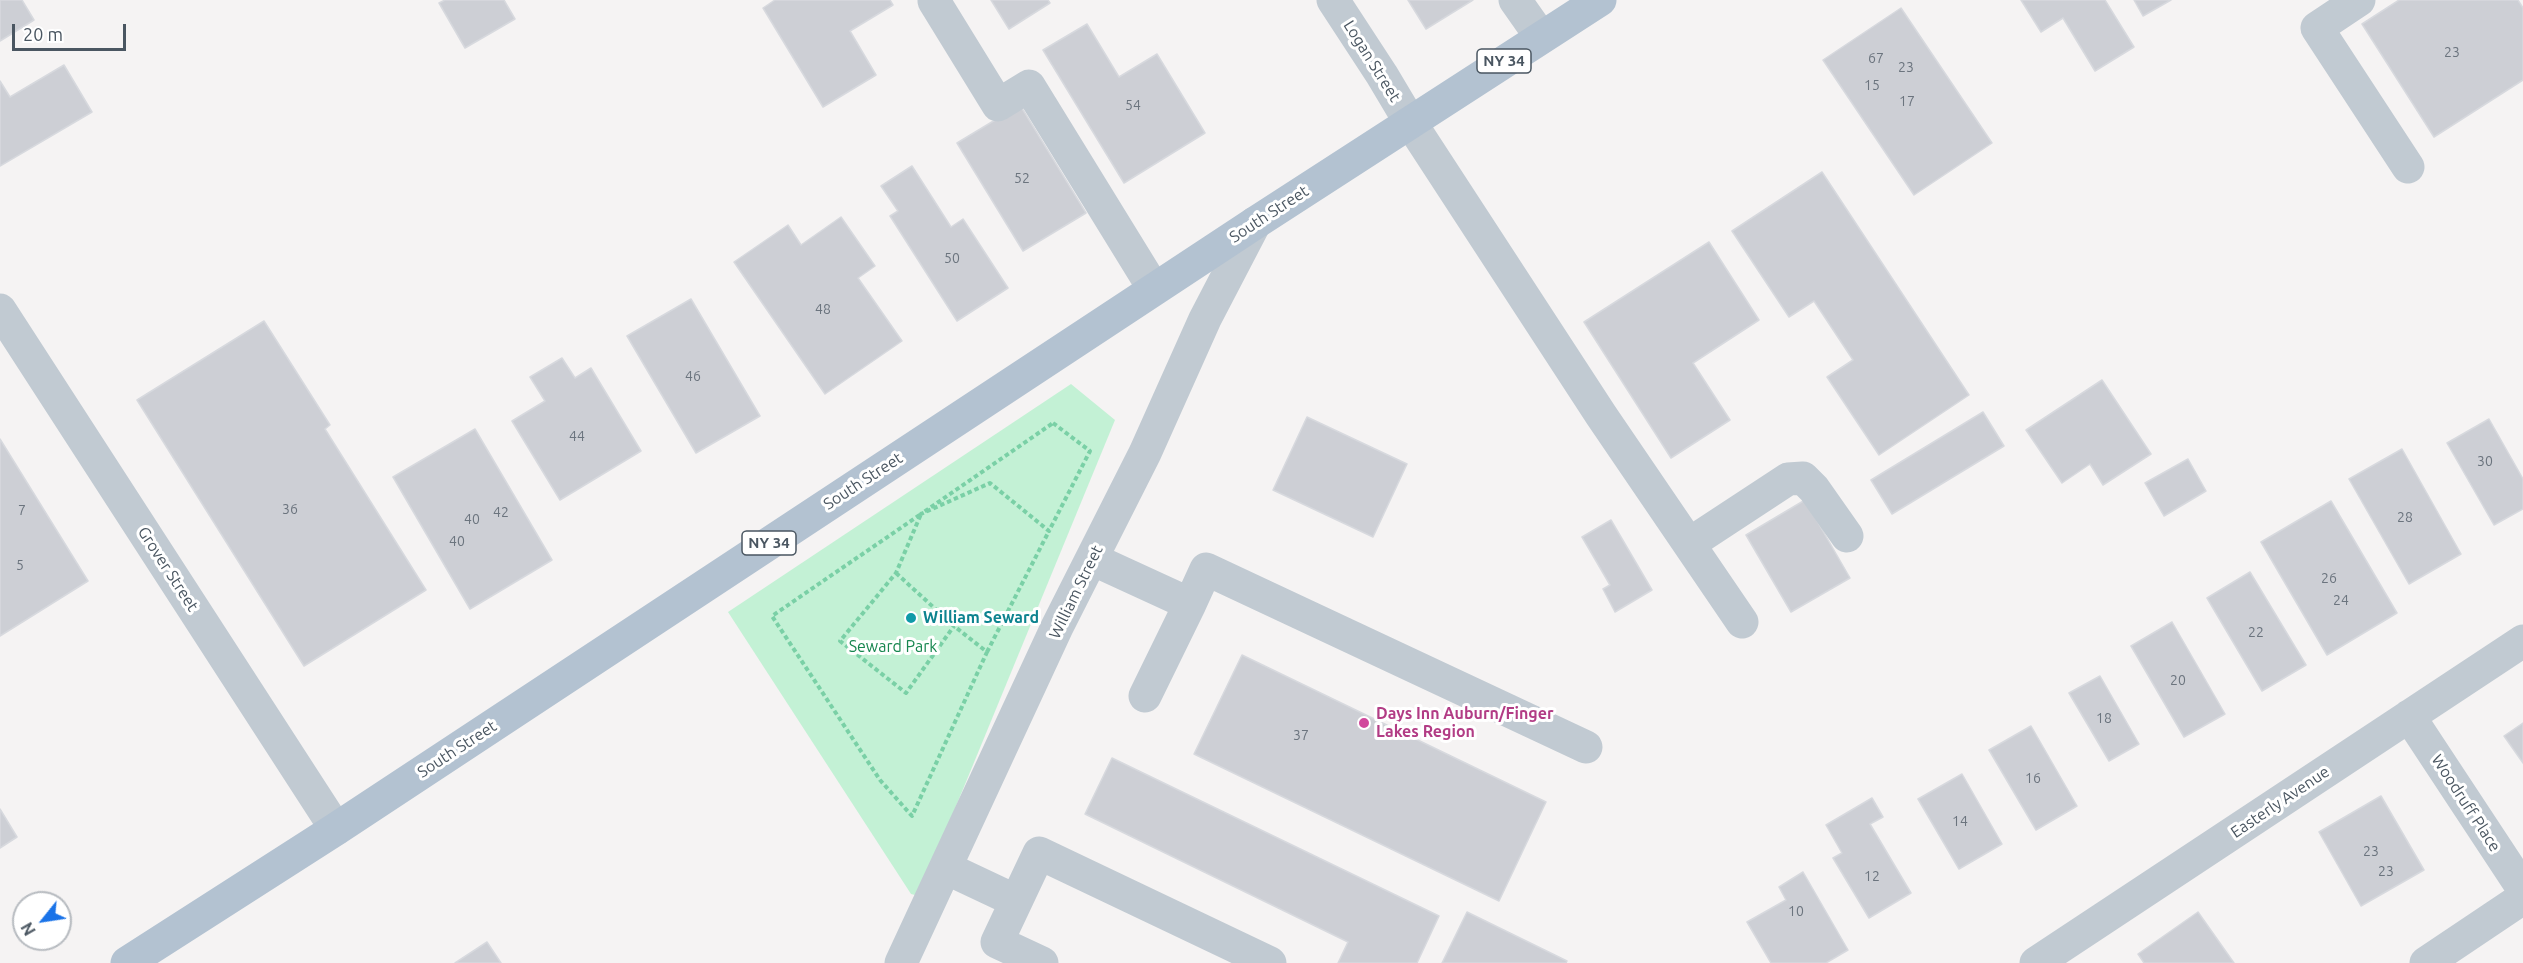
<!DOCTYPE html>
<html>
<head>
<meta charset="utf-8">
<style>
  body { margin:0 }
  #map { position:relative; width:2523px; height:963px; overflow:hidden; background:#f5f3f3; font-family:Ubuntu,sans-serif }
  canvas { display:block }
  .north { position:absolute; left:12px; top:891px; width:60px; height:60px; box-sizing:border-box; background:#fff; border:2px solid #b7bbc0; border-radius:50%; rotate:240deg; font-size:16px; font-weight:700; line-height:24px; text-align:center; color:#4a5661 }
  .north::after { content:''; display:block; margin:auto; width:21px; height:27px; background:#1a73e8; clip-path:polygon(50% 0,100% 100%,50% 72%,0 100%) }
  .scale { position:absolute; left:12px; top:24px; width:114px; height:27px; box-sizing:border-box; border:3px solid #4a5661; border-top:0; padding-left:8px; font-size:18px; line-height:21px; white-space:nowrap; color:#4a5661; -webkit-text-stroke:4px #fff; paint-order:stroke }
</style>
</head>
<body>
<div id="map">
<canvas width="2523" height="963"></canvas>
<div class="north">N</div>
<div class="scale">20 m</div>
</div>
<script>
const c = document.querySelector('canvas').getContext('2d');
c.lineJoin = 'round';
function fillPath(path, color) { c.fillStyle = color; c.fill(path, 'evenodd'); }
const toPath = rows => new Path2D(rows.map(r => 'M' + r).join(''));
function trace(path, color, width, dash) { c.strokeStyle = color; c.lineWidth = width; c.lineCap = dash ? 'butt' : 'round'; c.setLineDash(dash || []); c.stroke(path); }
function drawText(font, color, halo, rows, align = 'center') {
  c.font = font + ' Ubuntu,sans-serif'; c.lineWidth = 6; c.setLineDash([]); c.textBaseline = 'middle'; c.strokeStyle = halo; c.fillStyle = color; for (const [text, x, y, turn = 0] of rows) {
    c.save(); c.translate(x, y); c.rotate((+turn || 0) * Math.PI / 180); c.textAlign = isNaN(turn) ? turn : align; if (halo) c.strokeText(text, 0, 0); c.fillText(text, 0, 0); c.restore();
  }
}
const green = toPath([
  [1071,384,1115,420,919,896,911,894,728,612]
]);
const building = toPath([
  [0,0,22,0,34,20,0,41,0,0],
  [445,0,504,0,515,19,465,48,439,3,445,0],
  [775,0,890,0,893,5,850,31,876,75,823,107,763,8,775,0],
  [991,0,1048,0,1050,3,1009,29,991,0],
  [1408,0,1473,0,1426,29,1408,0],
  [2021,0,2105,0,2134,47,2095,71,2063,18,2041,32,2021,0],
  [2134,0,2171,0,2143,16,2134,0],
  [2399,0,2518,0,2523,8,2523,80,2434,137,2362,24,2399,0],
  [1901,8,1992,143,1914,195,1823,60,1901,8],
  [1087,24,1119,77,1157,54,1205,133,1124,183,1043,50,1087,24],
  [64,65,92,112,0,166,0,81,10,97,64,65],
  [1020,105,1086,213,1023,251,957,143,1020,105],
  [912,166,951,227,963,219,1008,288,957,321,890,216,898,211,881,186,912,166],
  [1822,172,1969,395,1879,455,1827,377,1853,360,1814,301,1789,317,1732,231,1822,172],
  [841,217,875,266,858,278,902,341,825,394,734,262,788,225,801,245,841,217],
  [1709,242,1759,320,1693,363,1730,420,1671,458,1584,322,1709,242],
  [691,299,760,416,696,453,627,336,691,299],
  [264,321,330,425,325,429,426,590,304,666,137,400,264,321],
  [562,358,575,378,591,368,641,451,560,500,512,421,545,401,530,377,562,358],
  [2102,380,2151,454,2103,485,2090,464,2062,483,2026,430,2102,380],
  [1983,412,2004,446,1892,514,1871,480,1983,412],
  [1307,417,1407,464,1373,537,1273,490,1307,417],
  [2489,419,2523,479,2523,509,2494,525,2447,443,2489,419],
  [475,429,552,560,470,609,393,477,475,429],
  [0,439,88,581,0,636,0,439],
  [2402,449,2461,554,2409,584,2349,479,2402,449],
  [2188,459,2206,491,2164,516,2145,483,2188,459],
  [1805,500,1850,578,1791,612,1746,535,1805,500],
  [2331,501,2397,613,2327,655,2261,542,2331,501],
  [1611,520,1652,590,1615,612,1603,589,1610,585,1582,537,1611,520],
  [2250,572,2306,665,2262,691,2207,598,2250,572],
  [2172,622,2225,714,2184,737,2131,646,2172,622],
  [1242,655,1546,802,1499,901,1194,754,1242,655],
  [2100,676,2139,744,2109,761,2069,693,2100,676],
  [2523,723,2523,763,2504,736,2523,723],
  [2031,726,2077,806,2036,830,1989,750,2031,726],
  [1112,758,1439,916,1417,963,1338,963,1348,942,1085,814,1112,758],
  [1962,774,2002,844,1959,869,1918,799,1962,774],
  [2381,796,2424,870,2361,906,2319,832,2381,796],
  [1872,798,1883,817,1870,824,1911,893,1869,918,1833,858,1842,853,1826,825,1872,798],
  [0,809,17,837,0,848,0,809],
  [1803,872,1848,950,1826,963,1771,963,1747,922,1786,900,1779,887,1803,872],
  [1467,912,1567,961,1566,963,1442,963,1467,912],
  [2198,912,2234,963,2144,963,2138,954,2198,912],
  [487,942,501,963,455,963,487,942]
]);
const path = toPath([
  [1053,423,1090,451,1049,531,990,483,921,514,1053,423],
  [896,573,954,626,987,652,912,816,880,780,772,616,921,514,896,573,840,641,906,693,954,626],
  [987,652,1049,531]
]);
const minor = toPath([
  [1333,0,1382,75,1410,122,1601,415,1742,622],
  [1515,0,1541,37],
  [2359,0,2317,28,2408,167],
  [934,1,998,105,1029,86,1154,289],
  [0,310,336,829],
  [1689,544,1788,479,1803,478,1814,489,1847,536],
  [1092,559,1190,604,1206,569,1586,747],
  [1145,696,1190,604],
  [2409,716,2523,889],
  [946,868,1016,901],
  [901,963,1057,627,1145,453,1205,319,1255,223],
  [1042,963,997,942,1039,853,1270,963],
  [2036,963,2523,641],
  [2426,963,2523,898]
]);
const major = toPath([
  [127,963,336,829,1255,223,1600,0]
]);
const markers = [
  [911,618,6,"#0f9aa8"],
  [1364,723,6,"#d1479c"]
];
const numberNames = [
  ["23",2452,52],
  ["67",1876,58],
  ["23",1906,67],
  ["15",1872,85],
  ["17",1907,101],
  ["54",1133,105],
  ["52",1022,178],
  ["50",952,258],
  ["48",823,309],
  ["46",693,376],
  ["44",577,436],
  ["30",2485,461],
  ["36",290,509],
  ["7",22,510],
  ["42",501,512],
  ["28",2405,517],
  ["40",472,519],
  ["40",457,541],
  ["5",20,565],
  ["26",2329,578],
  ["24",2341,600],
  ["22",2256,632],
  ["20",2178,680],
  ["18",2104,718],
  ["37",1301,735],
  ["16",2033,778],
  ["14",1960,821],
  ["23",2371,851],
  ["23",2386,871],
  ["12",1872,876],
  ["10",1796,911]
];
const shields = [
  [1504,61,54],
  [769,543,54]
];
const shieldNames = [
  ["NY 34",1504,61],
  ["NY 34",769,543]
];
const streetNames = [
  ["Logan Street",1372,61,58],
  ["South Street",1269,214,-33],
  ["South Street",863,481,-33],
  ["Grover Street",168,569,57],
  ["William Street",1076,592,-64],
  ["South Street",457,749,-33],
  ["Easterly Avenue",2280,802,-34],
  ["Woodruff Place",2466,803,57]
];
const cultureNames = [
  ["William Seward",923,618]
];
const parkNames = [
  ["Seward Park",893,647]
];
const hotelNames = [
  ["Days Inn Auburn/Finger",1376,714],
  ["Lakes Region",1376,732]
];
fillPath(green, '#c3f1d5');
fillPath(building, '#cdcfd5');
trace(building, '#d7d9de', 1.5);
trace(path, '#7ad0a6', 4, [4.5, 3]);
trace(minor, '#c1cad2', 33);
trace(major, '#b3c2d1', 33);
for (const [x, y, r, color] of markers) { const dot = new Path2D(); dot.arc(x, y, r, 0, 2 * Math.PI); c.fillStyle = color; c.fill(dot); trace(dot, '#fff', 2); }
drawText('14px', '#6b747e', null, numberNames);
for (const [x, y, w] of shields) { const box = new Path2D(); box.roundRect(x - w / 2, y - 12, w, 24, 4.5); c.fillStyle = '#fff'; c.fill(box); trace(box, '#4a5661', 1.5); }
drawText('bold 15px', '#4a5661', null, shieldNames);
drawText('16px', '#4a5661', '#fff', streetNames);
drawText('bold 16px', '#0d838f', '#fff', cultureNames, 'left');
drawText('16px', '#17864f', '#fff', parkNames);
drawText('bold 16px', '#b23c85', '#fff', hotelNames, 'left');
</script>
</body>
</html>
